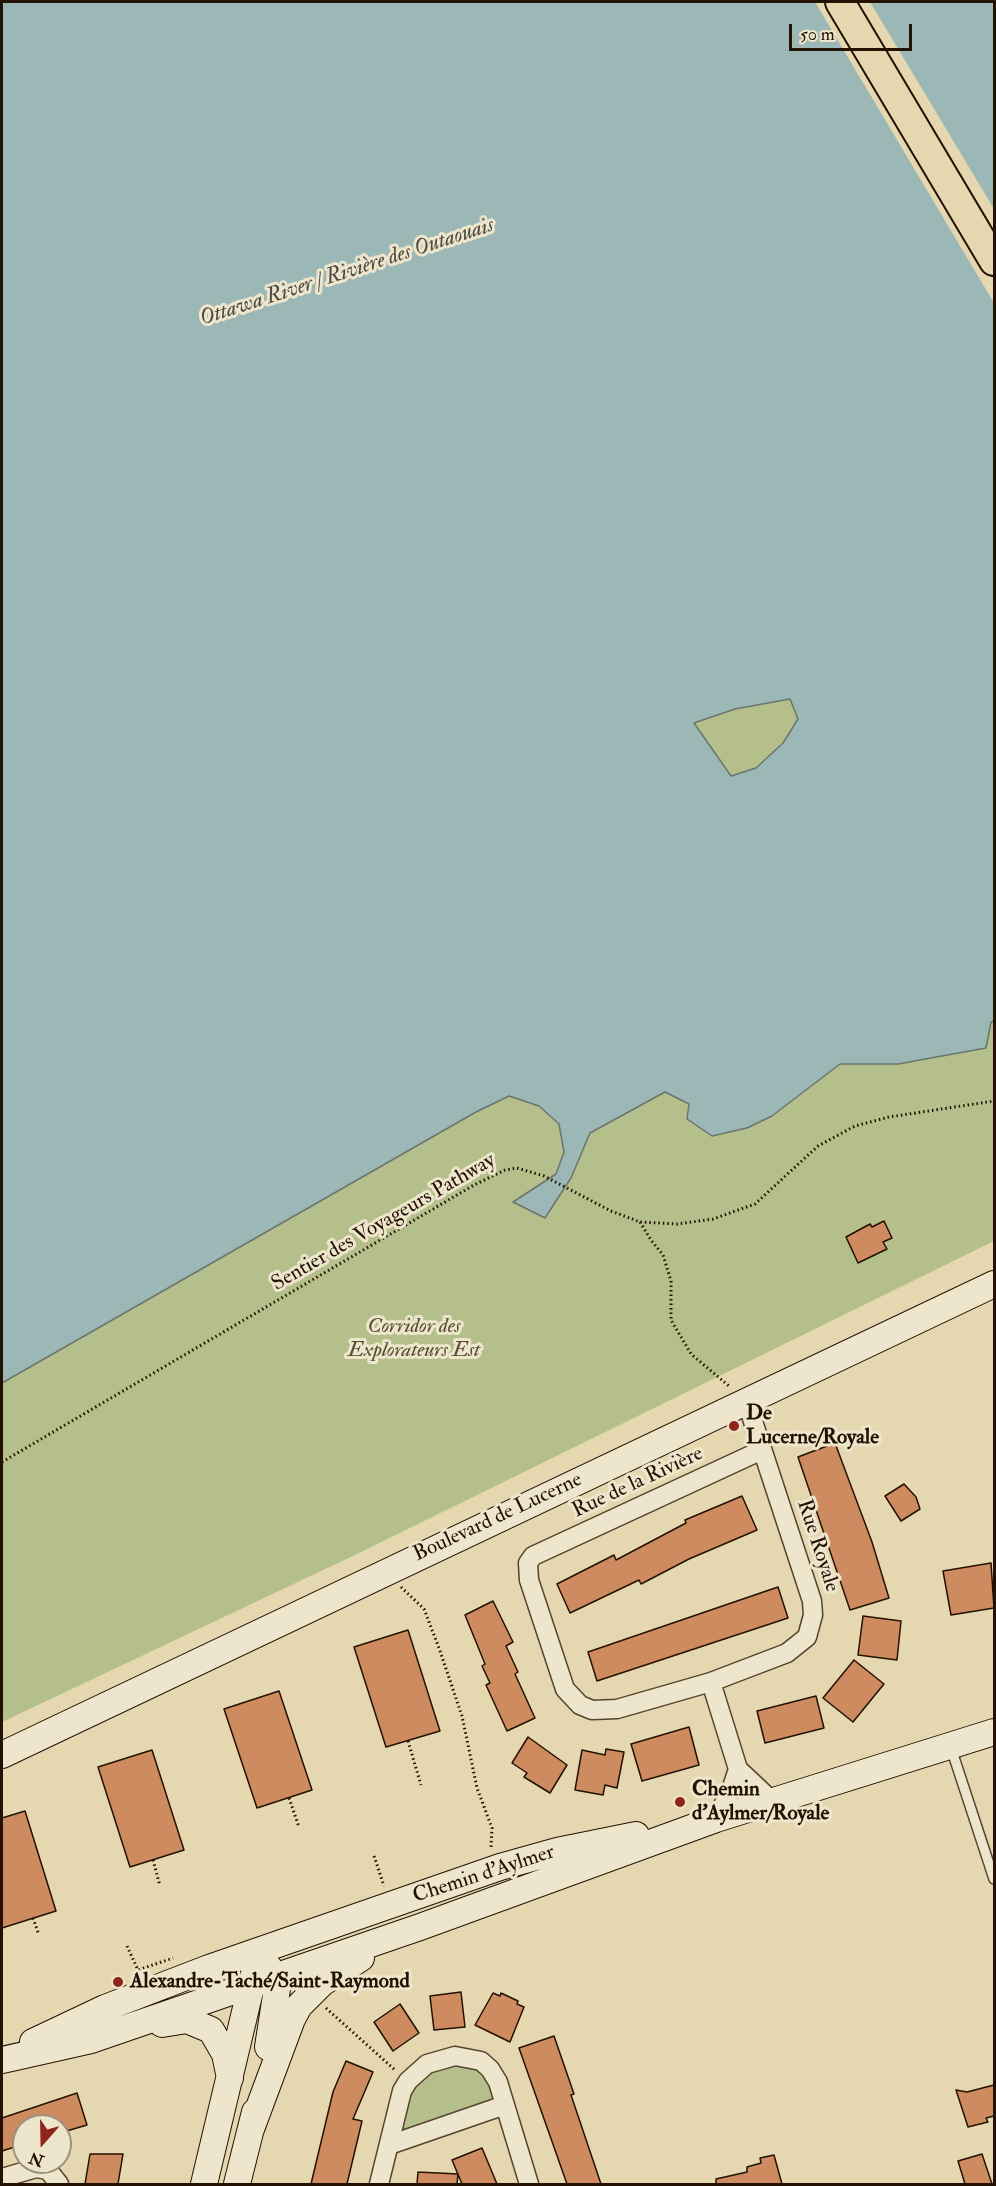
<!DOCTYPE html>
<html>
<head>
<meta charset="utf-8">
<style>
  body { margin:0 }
  #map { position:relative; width:996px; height:2186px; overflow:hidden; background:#e5d8b1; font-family:"IM FELL Double Pica",serif }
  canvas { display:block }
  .frame { position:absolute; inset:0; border:3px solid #231103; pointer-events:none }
  .north { position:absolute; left:12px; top:2114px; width:60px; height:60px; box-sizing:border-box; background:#eee6cc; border:2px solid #9d917c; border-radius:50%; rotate:200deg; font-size:16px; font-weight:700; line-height:24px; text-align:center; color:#231103 }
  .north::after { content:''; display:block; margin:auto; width:21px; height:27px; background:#8f2418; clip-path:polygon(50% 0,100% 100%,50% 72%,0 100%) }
  .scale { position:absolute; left:789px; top:24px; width:123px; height:27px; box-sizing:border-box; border:3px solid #231103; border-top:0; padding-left:8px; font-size:18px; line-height:21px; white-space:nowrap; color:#231103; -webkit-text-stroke:4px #eee6cc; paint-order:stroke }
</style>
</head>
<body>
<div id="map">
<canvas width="996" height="2186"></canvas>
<div class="frame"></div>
<div class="north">N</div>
<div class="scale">50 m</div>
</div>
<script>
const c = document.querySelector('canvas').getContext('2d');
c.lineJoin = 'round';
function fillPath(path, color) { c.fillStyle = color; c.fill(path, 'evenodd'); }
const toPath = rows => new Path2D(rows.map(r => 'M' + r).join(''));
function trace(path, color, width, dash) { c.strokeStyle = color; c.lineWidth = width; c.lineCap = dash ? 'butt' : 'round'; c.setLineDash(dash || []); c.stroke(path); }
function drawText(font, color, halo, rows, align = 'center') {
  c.font = font + ' "IM FELL Double Pica",serif'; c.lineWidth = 6; c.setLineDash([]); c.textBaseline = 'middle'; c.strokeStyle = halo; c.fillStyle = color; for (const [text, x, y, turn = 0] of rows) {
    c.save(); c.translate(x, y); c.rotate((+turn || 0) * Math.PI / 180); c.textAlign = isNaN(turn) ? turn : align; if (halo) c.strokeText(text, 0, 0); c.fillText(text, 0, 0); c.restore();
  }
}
const green = toPath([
  [790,699,798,719,783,743,756,768,731,776,693,722,735,709],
  [991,1021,994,1021,994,1241,357,1554,2,1722,2,1383,476,1112,510,1096,539,1106,559,1124,564,1152,556,1174,514,1202,544,1218,571,1178,590,1133,666,1092,689,1104,772,1116,840,1064,898,1064,986,1048],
  [481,2061,505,2105,389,2145,396,2111,427,2064]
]);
const water = toPath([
  [2,2,994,2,994,1021,991,1022,986,1048,898,1064,840,1064,772,1116,747,1128,712,1136,687,1119,689,1104,665,1092,590,1133,571,1178,545,1218,513,1202,556,1174,564,1152,559,1124,539,1106,509,1096,476,1112,2,1383,2,2],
  [790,699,798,719,783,743,756,768,731,776,694,723,735,709,790,699]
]);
const pier = toPath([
  [815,2,870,2,994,209,994,303]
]);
const building = toPath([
  [884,1221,892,1238,883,1242,887,1249,858,1263,846,1237,870,1224,872,1227,884,1221],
  [835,1443,872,1542,889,1598,850,1610,798,1457,835,1443],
  [904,1484,916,1497,920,1509,901,1521,885,1496,904,1484],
  [742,1496,757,1530,689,1559,641,1584,639,1580,570,1613,557,1584,614,1555,616,1560,686,1523,685,1520,742,1496],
  [991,1563,994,1608,951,1615,943,1571,991,1563],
  [778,1587,788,1618,597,1681,588,1652,778,1587],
  [493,1601,513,1642,506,1646,518,1672,515,1674,535,1718,507,1731,486,1685,490,1683,482,1666,485,1664,465,1615,493,1601],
  [863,1616,901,1621,897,1660,858,1655,863,1616],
  [408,1630,440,1731,386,1747,354,1647,408,1630],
  [854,1660,884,1684,853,1722,823,1698,854,1660],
  [279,1691,312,1790,257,1808,224,1709,279,1691],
  [816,1696,824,1728,765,1743,757,1711,816,1696],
  [689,1727,699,1765,642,1781,631,1744,689,1727],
  [528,1737,567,1765,550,1793,524,1777,527,1773,512,1763,528,1737],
  [606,1749,624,1752,617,1788,605,1785,603,1795,575,1790,582,1750,605,1755,606,1749],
  [152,1750,184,1850,130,1867,98,1767,152,1750],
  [25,1811,56,1911,2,1928,2,1818,25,1811],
  [461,1992,465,2027,434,2030,430,1996,461,1992],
  [493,1993,500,1996,501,1993,518,2001,517,2004,524,2007,510,2042,475,2025,493,1993],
  [400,2004,419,2033,393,2051,374,2022,400,2004],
  [554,2036,574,2094,571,2095,601,2184,567,2184,519,2048,554,2036],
  [346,2061,373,2072,353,2119,362,2121,347,2184,311,2184,333,2092,346,2061],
  [994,2085,994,2116,986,2118,988,2122,968,2127,956,2090,967,2092,994,2085],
  [77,2093,87,2125,60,2133,60,2126,24,2126,24,2144,2,2151,2,2118,77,2093],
  [482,2148,497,2184,462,2184,452,2160,482,2148],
  [90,2154,123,2154,118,2184,85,2184,90,2154],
  [982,2154,992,2184,965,2184,958,2161,982,2154],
  [774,2155,782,2184,716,2184,716,2179,747,2172,747,2167,761,2163,760,2158,774,2155],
  [418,2172,458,2174,457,2184,417,2184,418,2172]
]);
const path = toPath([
  [640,1222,651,1240,663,1255,671,1281,671,1320,691,1354,729,1386],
  [2,1462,474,1185,505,1170,517,1168,544,1176,611,1211,640,1222,677,1224,713,1219,755,1204,818,1146,855,1126,889,1117,994,1101],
  [401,1587,424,1609,439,1648,462,1716,477,1788,492,1828,491,1847],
  [408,1741,421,1785],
  [289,1798,299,1827],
  [374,1856,384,1886],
  [153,1860,160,1886],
  [33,1918,39,1935],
  [127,1946,138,1970,173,1958],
  [326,2008,395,2070]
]);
const lane = toPath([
  [951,1748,994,1879]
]);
const street = toPath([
  [746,1400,812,1601,813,1615,807,1637,787,1653,711,1682,617,1709,592,1710,580,1705,565,1689,529,1580,528,1563,533,1556,762,1450],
  [711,1682,738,1769,773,1802],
  [716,1819,731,1790,738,1769],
  [389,2145,505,2105],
  [2,2178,36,2168,48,2170,59,2184],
  [379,2184,402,2091,408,2081,427,2064,455,2056,481,2061,490,2069,498,2082,529,2184]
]);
const secondary = toPath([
  [2,1755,994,1284],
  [265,1962,275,1976,277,1989,268,2047],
  [162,2024,187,2020,211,2030,225,2054,230,2078],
  [33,2042,105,2008,209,1968,500,1867,557,1851,636,1835],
  [2,2060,91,2040,420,1927,716,1819,994,1732],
  [251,2129,292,2019,299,2006,322,1983,361,1958],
  [204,2184,255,1970],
  [237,2184,255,2112]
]);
const primary = toPath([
  [840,2,994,261]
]);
const markers = [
  [734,1426,6,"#8f2418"],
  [680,1802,6,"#8f2418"],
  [118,1982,6,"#8f2418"]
];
const streetNames = [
  ["Sentier des Voyageurs Pathway",384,1223,-30],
  ["Rue de la Rivière",638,1483,-25],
  ["Boulevard de Lucerne",498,1518,-25],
  ["Rue Royale",817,1546,72],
  ["Chemin d'Aylmer",484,1875,-18]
];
const parkNames = [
  ["Corridor des",414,1327],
  ["Explorateurs Est",414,1351]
];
const poiNames = [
  ["De",746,1414],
  ["Lucerne/Royale",746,1438],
  ["Chemin",692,1790],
  ["d'Aylmer/Royale",692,1814],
  ["Alexandre-Taché/Saint-Raymond",130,1982]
];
const waterNames = [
  ["Ottawa River / Rivière des Outaouais",347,273,-18]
];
fillPath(green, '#b4bf8c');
fillPath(water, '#9bb7b6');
trace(water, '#6b756e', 1.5);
fillPath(pier, '#e5d8b1');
fillPath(building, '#cd8b5f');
trace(building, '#231103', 1.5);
trace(lane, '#54432e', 12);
trace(street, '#54432e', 21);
trace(secondary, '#231103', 28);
trace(primary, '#231103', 32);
trace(path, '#231103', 3, [1.5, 3]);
trace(lane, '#eee6cc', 9);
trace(street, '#eee6cc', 18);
trace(secondary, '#eee6cc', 26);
trace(primary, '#e5d8b1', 28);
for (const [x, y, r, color] of markers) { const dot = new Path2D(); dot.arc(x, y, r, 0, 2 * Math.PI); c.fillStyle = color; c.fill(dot); trace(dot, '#eee6cc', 2); }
drawText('21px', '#231103', '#eee6cc', streetNames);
drawText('italic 21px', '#564e33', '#eee6cc', parkNames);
drawText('bold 21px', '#231103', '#eee6cc', poiNames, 'left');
drawText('italic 22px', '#4d4b42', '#eee6cc', waterNames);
</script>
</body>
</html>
